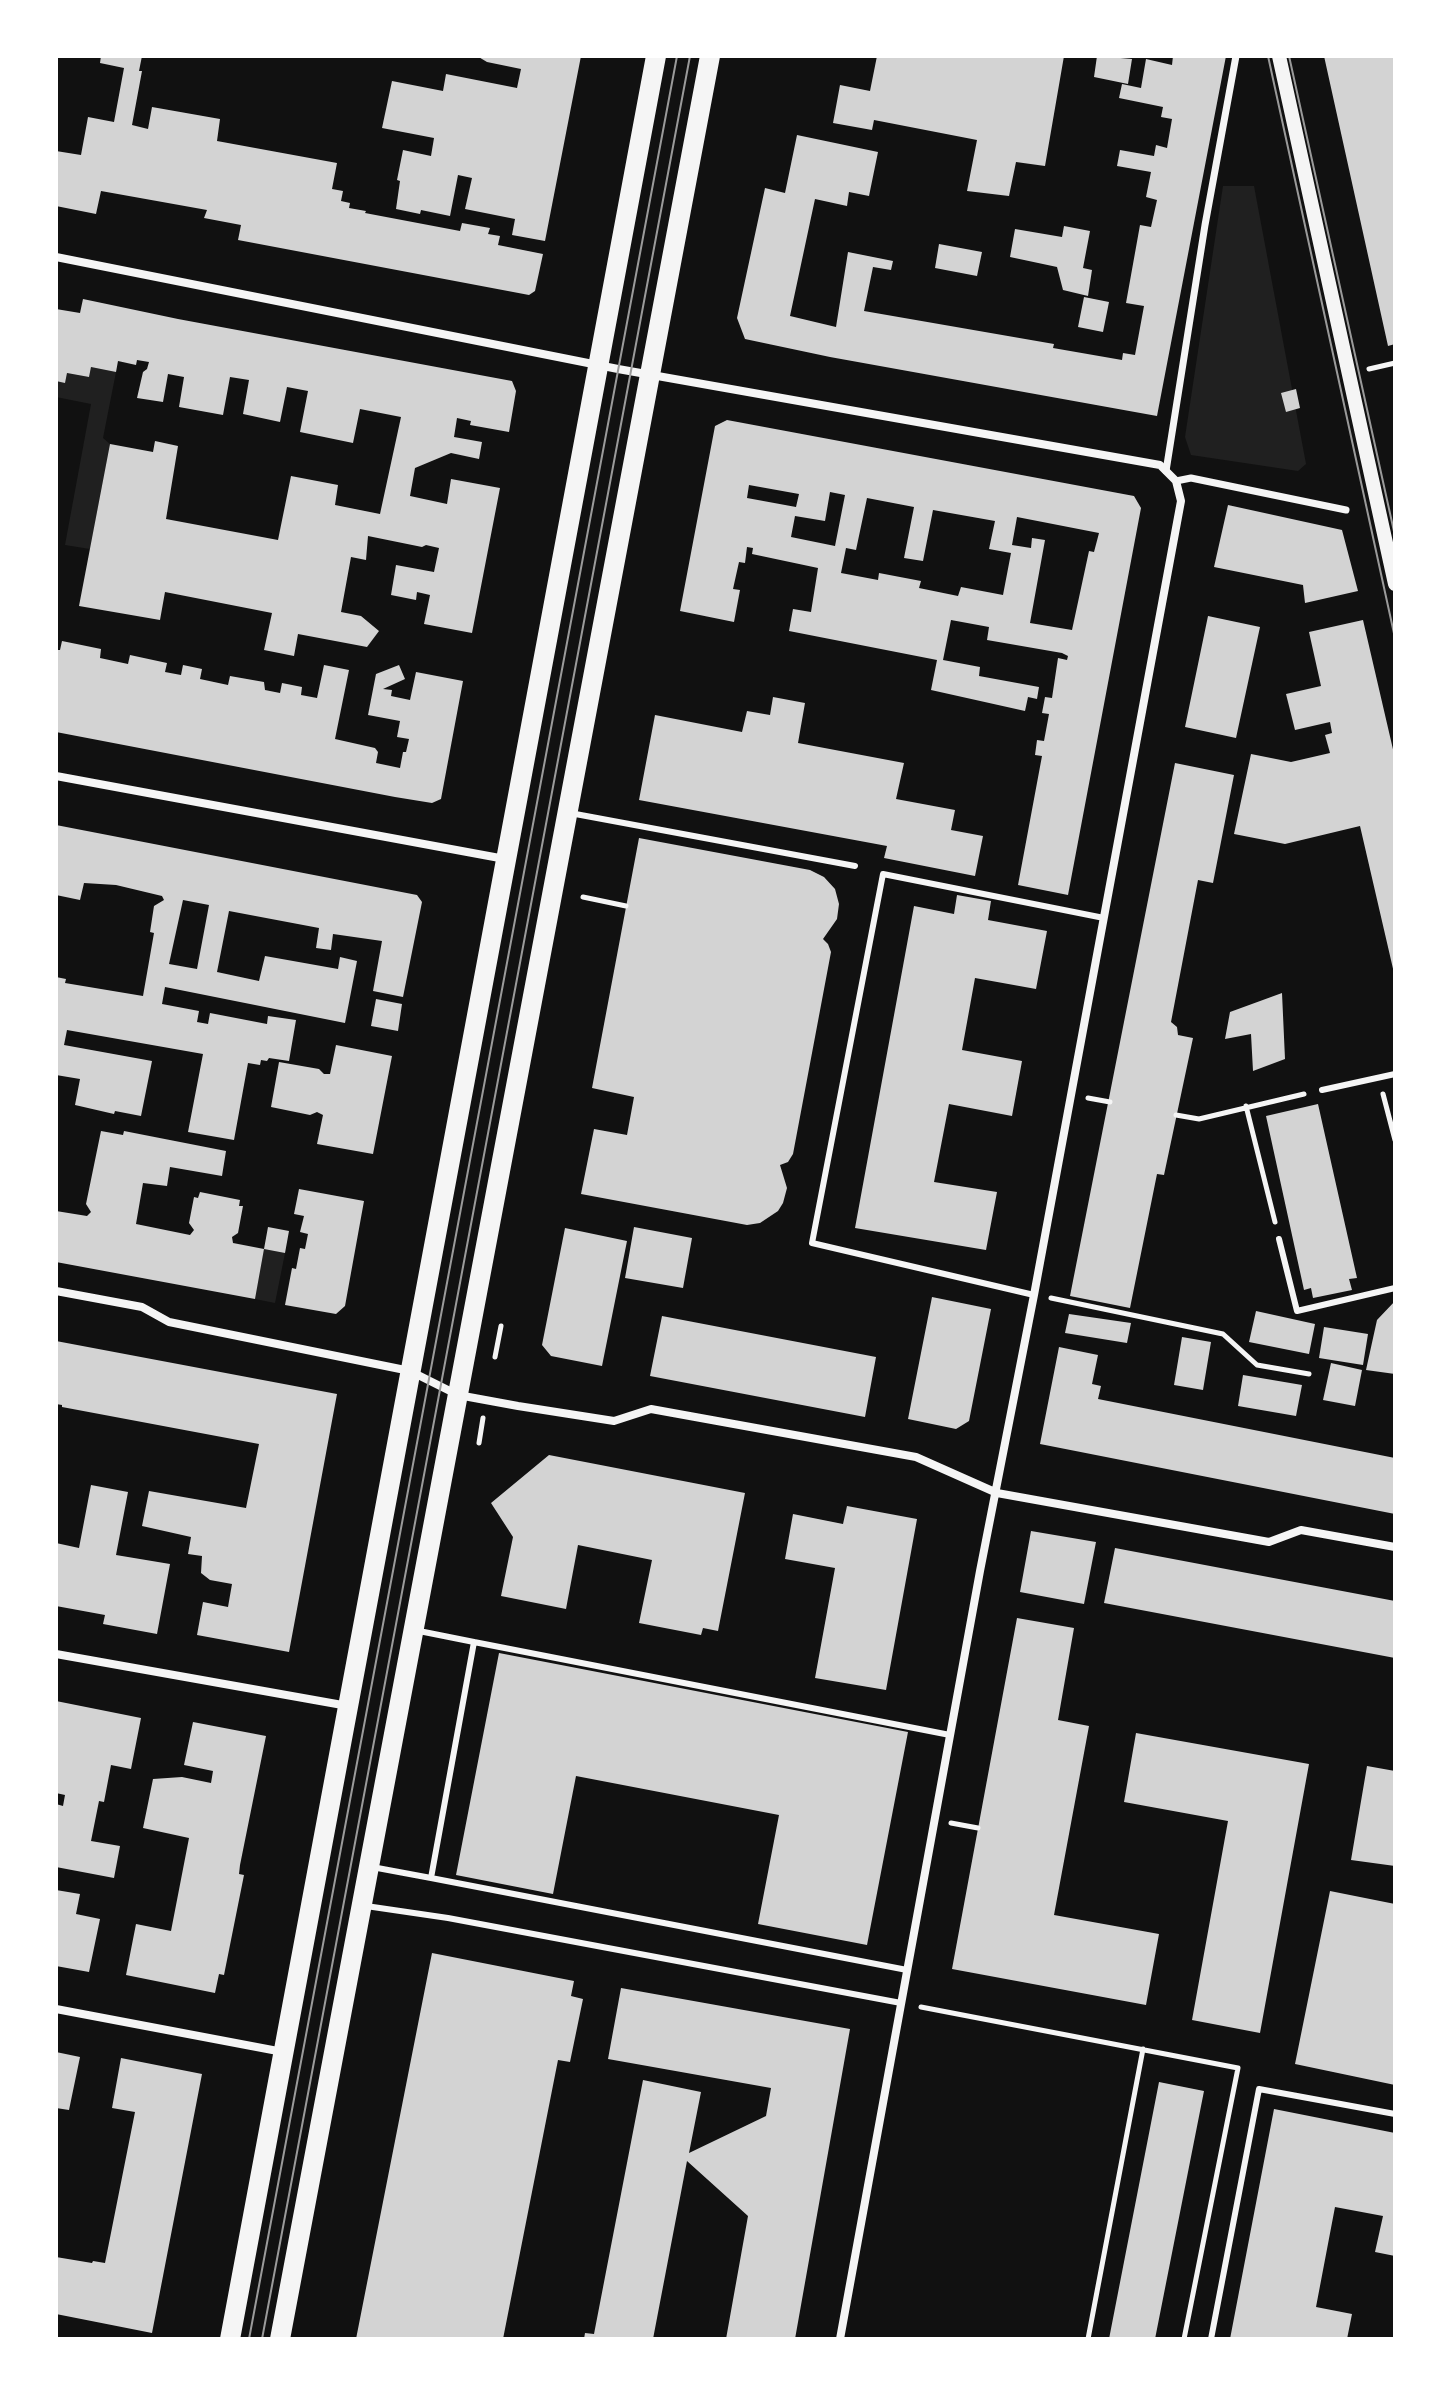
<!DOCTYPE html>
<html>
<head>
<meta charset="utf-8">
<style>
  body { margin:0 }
  #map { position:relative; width:1451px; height:2395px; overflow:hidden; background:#111; font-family:Manrope,sans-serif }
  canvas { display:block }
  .frame { position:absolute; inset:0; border:58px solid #fff; pointer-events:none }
</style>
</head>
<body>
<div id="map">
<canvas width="1451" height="2395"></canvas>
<div class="frame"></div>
</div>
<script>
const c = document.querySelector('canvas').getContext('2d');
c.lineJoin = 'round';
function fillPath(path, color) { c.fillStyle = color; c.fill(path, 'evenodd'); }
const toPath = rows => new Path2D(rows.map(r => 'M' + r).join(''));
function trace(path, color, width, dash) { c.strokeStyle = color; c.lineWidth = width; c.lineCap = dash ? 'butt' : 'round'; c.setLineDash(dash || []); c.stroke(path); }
const green = toPath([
  [1223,186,1254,186,1306,464,1298,471,1191,455,1185,437],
  [91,367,116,372,103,438,110,444,90,549,65,545,91,404,56,397,56,381,65,382,67,373,89,377],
  [264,1249,285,1253,275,1303,255,1299]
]);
const building = toPath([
  [101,56,142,56,139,71,142,71,132,125,148,129,152,107,220,119,217,141,337,163,332,189,343,191,341,201,350,203,349,208,366,211,365,213,460,231,462,223,490,228,488,234,500,236,498,245,543,254,535,291,529,295,238,240,241,225,204,218,207,210,101,191,96,214,56,206,56,151,81,155,88,117,114,122,124,68,100,63],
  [477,56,581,56,545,241,512,235,515,219,465,209,472,178,458,175,450,216,421,210,420,214,396,209,400,181,397,180,403,150,431,156,434,138,382,128,392,81,443,91,446,74,517,88,521,69,487,62],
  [877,56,1064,56,1045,166,1016,162,1009,196,967,191,977,140,874,120,872,130,833,123,840,85,870,91],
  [1097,56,1132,59,1128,84,1094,77],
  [1173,56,1226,56,1157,416,830,357,745,339,737,318,765,188,785,193,797,135,878,152,869,196,849,192,847,206,815,199,790,316,836,327,848,252,893,261,891,270,873,267,864,311,1054,344,1053,348,1122,360,1123,353,1135,355,1144,306,1126,303,1140,225,1151,227,1157,200,1146,197,1151,172,1117,166,1120,150,1154,156,1156,145,1167,148,1172,119,1161,117,1163,107,1119,98,1122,84,1141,88,1146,59,1172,65],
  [1324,56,1395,56,1395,344,1388,346],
  [1064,226,1090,231,1083,268,1092,270,1088,296,1063,290,1057,267,1010,257,1015,229,1062,237],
  [939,244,982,252,977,276,935,268],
  [1084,297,1109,302,1103,332,1078,327],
  [83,299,178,319,512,381,516,391,509,432,470,425,471,421,457,418,454,437,482,442,479,459,451,453,415,468,410,496,447,504,451,479,500,488,472,633,424,624,430,595,417,592,416,600,391,595,396,565,434,572,439,548,426,545,422,547,368,536,366,560,351,557,341,612,361,616,379,631,367,647,298,634,294,656,264,650,272,613,165,592,160,620,79,606,110,444,153,452,155,441,178,446,166,519,278,540,291,476,338,485,335,505,380,514,401,417,360,409,353,443,300,432,308,391,287,387,280,422,243,414,249,380,230,377,223,415,179,407,184,377,168,374,163,402,137,398,143,372,147,369,149,362,137,360,136,365,118,361,116,372,91,367,89,377,67,373,65,383,56,381,56,309,80,313],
  [1296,389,1300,408,1286,412,1281,393],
  [727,420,1134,496,1141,508,1068,895,1018,885,1042,756,1035,755,1037,740,1044,741,1049,714,1042,713,1045,697,1052,698,1058,658,1067,660,1068,656,1062,653,987,640,989,627,951,620,943,660,980,667,979,676,1039,687,1037,699,1028,697,1025,711,931,690,937,660,789,631,793,609,811,612,818,568,752,554,753,548,747,547,745,563,739,562,733,589,740,590,734,622,680,611,715,426],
  [749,485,799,494,796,507,747,498],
  [830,492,845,495,835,546,791,537,795,516,825,521],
  [867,498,914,507,904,558,923,561,933,510,995,521,989,549,1011,553,1003,595,961,587,958,596,919,588,921,581,879,573,878,580,841,573,846,548,856,550],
  [1017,517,1099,533,1094,552,1089,551,1072,630,1030,623,1045,540,1032,538,1031,548,1012,545],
  [1228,505,1342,530,1358,591,1305,603,1303,585,1214,567],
  [1208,616,1260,627,1236,738,1185,727],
  [1363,620,1395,758,1394,973,1360,826,1285,844,1234,834,1251,754,1291,762,1330,753,1325,735,1332,733,1330,722,1295,730,1286,694,1321,686,1309,632],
  [62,641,101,649,100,658,128,664,130,655,167,663,165,672,181,675,183,665,202,669,200,679,228,685,230,676,264,682,265,690,280,693,282,683,302,687,301,695,317,698,324,665,349,670,335,739,375,748,378,752,376,763,400,768,403,752,406,752,409,739,397,737,400,721,368,715,376,674,399,665,405,679,383,689,392,690,391,696,410,700,416,672,463,681,441,799,432,803,395,797,56,732,56,650,60,650],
  [773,697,805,703,798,743,904,763,896,799,955,810,951,830,983,836,975,876,884,858,887,846,639,800,655,715,742,732,747,711,770,715],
  [1175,763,1234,775,1213,883,1198,880,1171,1022,1177,1027,1178,1035,1193,1038,1164,1175,1157,1174,1130,1308,1070,1296],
  [56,825,417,895,422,902,403,997,373,991,382,941,333,934,331,950,316,948,319,928,229,911,217,972,259,981,265,956,338,969,340,957,357,961,345,1023,165,987,162,1004,199,1011,197,1022,208,1024,210,1013,267,1024,268,1016,296,1020,289,1061,269,1058,267,1061,261,1060,260,1065,248,1063,234,1140,188,1132,203,1054,67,1030,64,1045,152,1061,141,1116,115,1111,114,1114,75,1105,80,1079,56,1075,56,977,66,979,65,983,143,996,154,933,150,932,154,906,164,900,162,896,116,885,84,883,80,900,56,895],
  [183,900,209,905,197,969,169,964],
  [639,838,810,870,824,877,835,889,839,904,837,919,823,939,828,944,831,952,793,1154,788,1162,780,1165,787,1188,783,1203,778,1211,760,1223,747,1225,581,1194,594,1129,627,1135,634,1097,592,1088],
  [957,895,991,901,988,920,1047,931,1036,989,975,978,962,1050,1022,1061,1012,1116,949,1104,934,1182,997,1192,986,1250,855,1228,914,906,954,914],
  [1282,993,1285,1059,1253,1071,1251,1034,1225,1039,1230,1012],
  [376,999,402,1004,398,1031,371,1026],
  [336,1045,392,1056,373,1154,317,1144,323,1115,317,1112,310,1115,271,1107,279,1062,319,1069,324,1074,330,1074],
  [1318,1104,1357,1278,1349,1279,1352,1290,1313,1298,1311,1288,1304,1290,1266,1116],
  [101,1131,123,1135,124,1131,226,1151,222,1176,170,1167,167,1186,143,1183,136,1224,190,1235,194,1230,189,1223,194,1197,198,1198,200,1192,240,1200,239,1206,243,1206,238,1233,232,1237,233,1243,264,1249,255,1299,56,1262,56,1211,87,1216,91,1212,86,1204],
  [299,1189,364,1201,345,1306,336,1314,285,1305,292,1268,296,1269,300,1248,305,1249,308,1234,300,1232,304,1216,294,1214],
  [268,1227,289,1231,285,1253,264,1249],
  [634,1227,692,1238,683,1288,625,1278],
  [565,1228,627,1241,602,1366,551,1356,542,1345],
  [932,1297,991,1309,969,1421,956,1429,908,1419],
  [1395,1301,1395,1374,1366,1370,1377,1320],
  [1256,1311,1315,1324,1309,1354,1249,1342],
  [1069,1314,1131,1323,1127,1343,1065,1333],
  [662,1316,876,1357,865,1417,650,1376],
  [1324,1327,1368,1334,1363,1365,1319,1358],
  [1182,1337,1211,1342,1203,1390,1174,1385],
  [56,1341,337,1394,289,1652,197,1635,203,1602,228,1607,232,1584,210,1580,201,1573,202,1556,188,1554,191,1537,142,1526,149,1491,246,1508,259,1444,62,1407,62,1405,56,1404],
  [1059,1347,1098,1355,1092,1384,1101,1386,1098,1399,1395,1458,1395,1514,1040,1444],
  [1331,1363,1362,1370,1355,1406,1323,1400],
  [1243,1375,1302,1385,1296,1416,1238,1406],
  [549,1455,745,1493,718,1631,703,1628,701,1635,639,1623,652,1560,578,1545,566,1609,501,1596,513,1537,491,1503],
  [91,1485,128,1492,116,1555,170,1564,157,1634,103,1624,105,1615,56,1606,56,1543,79,1548],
  [847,1506,917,1519,886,1690,815,1678,835,1568,785,1559,793,1514,843,1524],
  [1031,1531,1096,1542,1084,1604,1020,1592],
  [1115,1548,1395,1601,1395,1658,1104,1603],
  [1017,1618,1074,1628,1058,1720,1089,1726,1054,1915,1159,1934,1146,2005,952,1969],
  [499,1653,908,1732,867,1945,758,1924,779,1815,576,1776,553,1894,456,1875],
  [56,1701,141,1718,131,1769,111,1765,104,1802,99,1801,91,1841,120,1846,114,1878,56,1867,56,1804,63,1806,65,1795,56,1793],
  [193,1722,266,1736,240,1865,239,1874,244,1875,224,1975,219,1974,215,1993,126,1975,136,1924,171,1931,189,1838,143,1828,153,1779,182,1777,211,1783,213,1771,184,1765],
  [1136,1733,1309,1764,1260,2033,1192,2020,1228,1821,1124,1802],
  [1367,1766,1395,1771,1395,1866,1351,1860],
  [56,1890,80,1894,76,1914,100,1919,89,1972,56,1966],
  [1330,1891,1395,1904,1395,2085,1295,2064],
  [432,1953,574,1981,571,1996,583,1999,570,2062,558,2060,503,2339,356,2339],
  [621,1988,850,2029,795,2339,726,2339,748,2216,687,2161,653,2339,584,2339,585,2333,594,2334,643,2080,701,2092,689,2153,766,2116,771,2088,608,2059],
  [56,2052,80,2057,69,2110,56,2108],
  [121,2058,202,2074,152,2333,56,2314,56,2257,92,2263,93,2261,105,2263,135,2112,112,2108],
  [1159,2082,1204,2091,1155,2339,1109,2339],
  [1274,2109,1395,2133,1395,2256,1375,2252,1383,2216,1335,2207,1316,2307,1352,2314,1347,2339,1230,2339]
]);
const path = toPath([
  [1369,369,1395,363],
  [583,897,626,906],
  [1383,1094,1395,1140],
  [1088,1098,1110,1102],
  [1246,1106,1275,1222],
  [1176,1115,1199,1119,1304,1094],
  [1051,1298,1223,1334,1257,1365,1309,1374],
  [495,1357,501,1326],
  [479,1443,483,1418],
  [951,1823,978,1828],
  [921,2007,1238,2068,1184,2339],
  [1088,2339,1143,2049]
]);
const service = toPath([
  [570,813,855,866],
  [1322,1090,1395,1074],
  [1279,1239,1297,1311,1395,1288],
  [1034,1295,812,1243,883,874,1104,918],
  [419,1631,474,1642],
  [372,1867,431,1878],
  [366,1906,448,1918,901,2003],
  [907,1970,431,1878,474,1642,950,1735],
  [1211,2339,1259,2089,1395,2114]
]);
const pedestrian = toPath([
  [1166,471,1205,225,1236,56],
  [1176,481,1191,478,1346,510]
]);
const minor = toPath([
  [56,257,618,369,1160,465,1176,481,1181,501,1034,1295,980,1571,840,2339],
  [56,776,505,859],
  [56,1291,142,1307,169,1322,410,1371,458,1395,518,1406,614,1421,651,1409,916,1457,997,1493,1269,1542,1301,1530,1395,1547],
  [56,1654,348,1706],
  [56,2009,283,2052]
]);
const tertiary = toPath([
  [1279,56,1395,584]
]);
const primary = toPath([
  [230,2339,656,56],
  [280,2339,710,56]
]);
const tram = toPath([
  [1268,56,1395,638],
  [1289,56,1395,536],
  [249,2339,677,56],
  [262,2339,690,56]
]);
fillPath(green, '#202020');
fillPath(building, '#d3d3d3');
trace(path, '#f5f5f5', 5);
trace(service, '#f5f5f5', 6);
trace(pedestrian, '#f5f5f5', 7);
trace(minor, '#f5f5f5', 8);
trace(tertiary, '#f5f5f5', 14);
trace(primary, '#f5f5f5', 20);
trace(tram, '#9a9a9a', 2);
</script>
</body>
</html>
